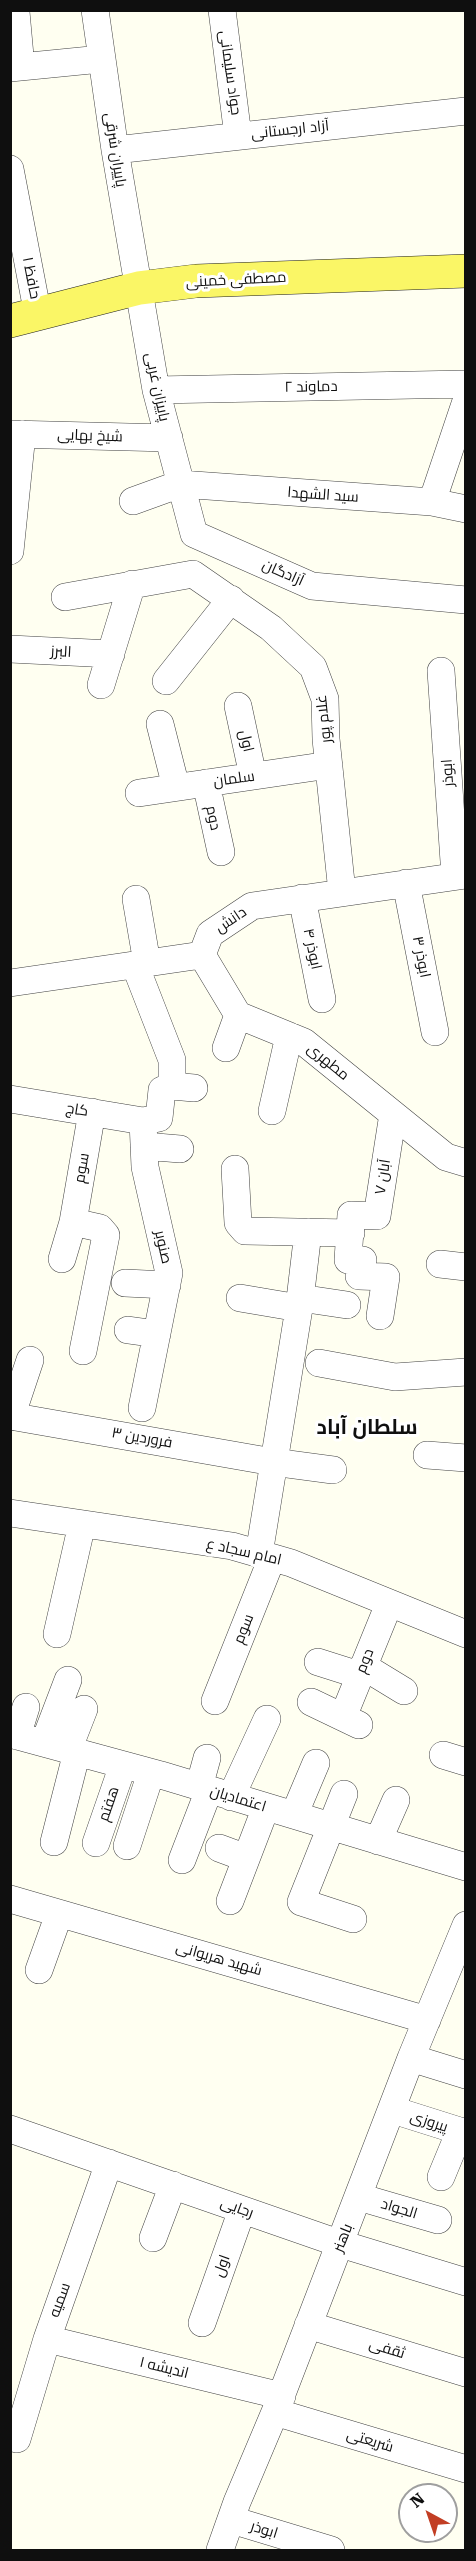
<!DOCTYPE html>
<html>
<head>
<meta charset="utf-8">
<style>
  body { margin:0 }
  #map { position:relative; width:476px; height:2561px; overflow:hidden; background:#fffff1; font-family:"Roboto Serif",serif }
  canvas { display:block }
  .frame { position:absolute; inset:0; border:12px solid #0f0f0f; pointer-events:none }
  .north { position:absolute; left:398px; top:2483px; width:60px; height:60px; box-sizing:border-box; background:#fff; border:2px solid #9f9f9f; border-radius:50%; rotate:320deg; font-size:16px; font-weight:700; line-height:24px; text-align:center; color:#0f0f0f }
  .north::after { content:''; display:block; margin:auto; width:21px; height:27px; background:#c23e24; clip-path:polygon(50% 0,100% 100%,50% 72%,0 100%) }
</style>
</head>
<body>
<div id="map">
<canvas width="476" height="2561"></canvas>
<div class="frame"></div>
<div class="north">N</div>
</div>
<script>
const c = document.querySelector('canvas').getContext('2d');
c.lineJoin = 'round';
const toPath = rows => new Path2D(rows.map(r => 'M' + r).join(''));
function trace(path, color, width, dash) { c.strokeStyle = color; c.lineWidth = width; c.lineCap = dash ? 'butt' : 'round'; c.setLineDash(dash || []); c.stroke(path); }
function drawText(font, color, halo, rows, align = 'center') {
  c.font = font + ' "Roboto Serif",Cairo,serif'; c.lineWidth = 6; c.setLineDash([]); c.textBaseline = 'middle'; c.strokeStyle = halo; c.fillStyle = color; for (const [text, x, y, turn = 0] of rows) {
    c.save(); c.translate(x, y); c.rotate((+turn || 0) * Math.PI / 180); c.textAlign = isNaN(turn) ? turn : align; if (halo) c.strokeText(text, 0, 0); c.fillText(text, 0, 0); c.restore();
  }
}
const minor = toPath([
  [95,10,115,150,156,390,194,534,312,586,466,600],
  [222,10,238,136],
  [16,12,21,67],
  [10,68,101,59],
  [115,150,466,111],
  [10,169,38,315],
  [156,390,466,384],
  [10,434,169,438],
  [133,501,180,484,432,502,466,509],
  [432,502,466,401],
  [10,551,22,434],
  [193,574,271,628,313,667,325,699,326,739,342,892],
  [65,597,193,574],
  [10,649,111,654],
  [441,671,455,876],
  [166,681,231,599],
  [101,685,132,584],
  [238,706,253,776],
  [160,724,176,787],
  [206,783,221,852],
  [139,793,329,765],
  [406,883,435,1032],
  [302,898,322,999],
  [136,899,147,963],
  [202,955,238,1015,304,1042,446,1157,466,1163],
  [135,965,172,1060,172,1086],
  [10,983,202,955,210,934,252,906,466,875],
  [226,1048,238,1015],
  [10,1099,143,1121,159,1118,162,1090,172,1086,194,1088],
  [272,1111,289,1036],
  [144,1146,180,1149],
  [235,1169,238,1223,245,1231,351,1233],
  [73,1222,100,1228,106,1235,83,1351],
  [62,1259,73,1222,92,1112],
  [440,1264,466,1267],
  [125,1283,167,1285],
  [240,1298,299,1308],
  [300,1298,347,1305],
  [380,1316,386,1277,359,1276,363,1260,348,1260,351,1215,377,1216,393,1114],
  [128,1330,157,1334],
  [319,1363,395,1377,466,1372],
  [142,1408,169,1273,145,1167,143,1121],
  [10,1416,273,1462,333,1470],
  [11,1417,30,1360],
  [427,1455,466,1458],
  [10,1513,232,1546,291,1563,466,1634],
  [259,1554,299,1308,308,1232],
  [57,1634,82,1524],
  [318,1662,359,1675],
  [363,1666,404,1691],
  [215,1701,272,1558],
  [311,1702,359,1725],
  [343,1717,389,1604],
  [10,1734,161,1775,466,1867],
  [17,1736,26,1707],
  [44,1743,68,1680],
  [68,1750,84,1709],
  [443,1755,466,1762],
  [199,1787,207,1758],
  [344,1794,301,1902,353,1919],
  [231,1797,267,1719],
  [294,1815,316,1763],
  [378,1841,396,1800],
  [54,1842,77,1752],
  [96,1843,123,1765],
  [127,1846,151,1773],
  [219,1848,246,1858],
  [182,1860,209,1790],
  [10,1899,427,2020],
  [230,1901,266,1807],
  [39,1970,58,1917],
  [411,2058,466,2075],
  [393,2110,466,2133],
  [10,2129,341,2244,466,2282],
  [441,2177,460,2131],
  [359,2197,438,2220],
  [153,2238,173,2185],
  [202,2323,242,2210],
  [308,2325,466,2373],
  [47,2339,282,2396],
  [275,2412,466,2469],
  [10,2437,17,2439,47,2339,109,2163],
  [232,2520,331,2550],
  [220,2550,237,2502,275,2412,411,2058,466,1925]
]);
const major = toPath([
  [10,321,139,288,196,281,466,271]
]);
const streetNames = [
  ["جواد سلیمانی",230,73,82],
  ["آزاد ارجستانی",290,130,-6],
  ["پاییران شرقی",115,150,81],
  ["حافظ ۱",31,278,79],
  ["مصطفی خمینی",236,280,-3],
  ["پاییزان غربی",157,387,78],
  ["دماوند ۲",311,387,-1],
  ["شیخ بهایی",90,436,2],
  ["سید الشهدا",323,495,4],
  ["آزادگان",283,573,24],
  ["البرز",61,652,3],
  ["غلام پور",324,719,-96],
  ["اول",246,741,77],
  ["ابوذر",448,773,-94],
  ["سلمان",234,779,-8],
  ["دوم",213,818,78],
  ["دانش",231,920,-34],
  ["ابوذر ۴",312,949,78],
  ["ابوذر ۳",421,957,79],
  ["مطهری",328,1062,39],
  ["کاج",77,1110,9],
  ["سوم",82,1168,-80],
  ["آبان ۷",383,1177,-81],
  ["صنوبر",163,1247,77],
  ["فروردین ۳",142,1438,10],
  ["امام سجاد ع",244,1552,13],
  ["سوم",244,1629,-68],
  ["دوم",365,1661,-68],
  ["اعتمادیان",238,1799,17],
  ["هفتم",109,1804,-71],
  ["شهید هریوانی",219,1959,16],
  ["پیروزی",429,2122,18],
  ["رجایی",237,2208,20],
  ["الجواد",399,2209,17],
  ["باهنر",343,2238,-68],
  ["اول",222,2266,-70],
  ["سمیه",60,2300,-70],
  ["ثقفی",387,2349,17],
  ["اندیشه ۱",164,2368,14],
  ["شریعتی",370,2441,17],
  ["ابوذر",264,2530,17]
];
const districtNames = [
  ["سلطان آباد",367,1428]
];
trace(minor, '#424242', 28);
trace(major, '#202020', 34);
trace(minor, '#fff', 27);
trace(major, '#faf666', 33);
drawText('15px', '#0f0f0f', '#fff', streetNames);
drawText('bold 21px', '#0f0f0f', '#fff', districtNames);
</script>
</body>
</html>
